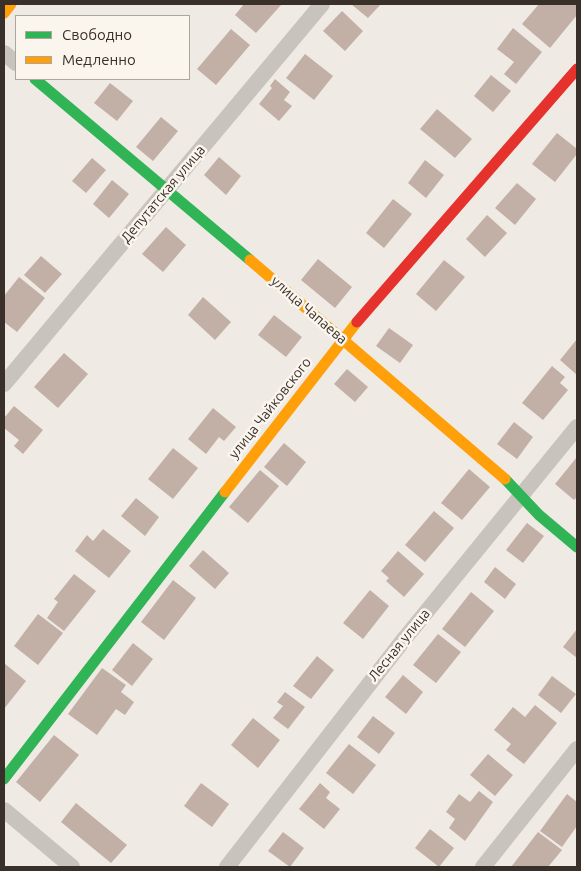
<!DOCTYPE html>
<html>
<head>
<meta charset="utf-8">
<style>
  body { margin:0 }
  #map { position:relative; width:581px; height:871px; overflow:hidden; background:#efeae4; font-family:Ubuntu,sans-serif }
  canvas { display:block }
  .frame { position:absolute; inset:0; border:5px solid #3a302a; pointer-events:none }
  .legend { position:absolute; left:15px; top:15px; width:175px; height:65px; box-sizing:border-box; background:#faf5ed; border:1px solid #ada69f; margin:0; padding:6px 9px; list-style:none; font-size:15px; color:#3a302a }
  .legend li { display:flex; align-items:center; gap:10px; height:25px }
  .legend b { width:25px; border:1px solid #ada69f }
</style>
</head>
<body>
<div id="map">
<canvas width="581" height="871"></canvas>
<div class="frame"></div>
<ul class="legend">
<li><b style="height:6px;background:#30b455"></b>Свободно</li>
<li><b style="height:6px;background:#ff9f0a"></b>Медленно</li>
</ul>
</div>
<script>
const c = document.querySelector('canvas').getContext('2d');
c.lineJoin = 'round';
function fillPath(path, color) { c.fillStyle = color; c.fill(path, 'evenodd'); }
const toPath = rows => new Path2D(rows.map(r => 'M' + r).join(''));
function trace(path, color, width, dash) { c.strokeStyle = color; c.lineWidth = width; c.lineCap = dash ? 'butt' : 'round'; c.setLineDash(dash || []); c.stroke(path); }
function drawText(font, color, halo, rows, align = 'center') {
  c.font = font + ' Ubuntu,sans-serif'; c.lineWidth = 5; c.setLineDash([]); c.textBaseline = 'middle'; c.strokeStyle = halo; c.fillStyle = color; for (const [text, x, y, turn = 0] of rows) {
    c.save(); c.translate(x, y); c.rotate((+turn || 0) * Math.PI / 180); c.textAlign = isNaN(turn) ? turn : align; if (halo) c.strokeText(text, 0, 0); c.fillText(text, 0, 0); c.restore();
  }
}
const building = toPath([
  [244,4,279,4,281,5,256,33,235,15],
  [351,4,381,4,368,18],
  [539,4,577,5,577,15,550,48,522,24],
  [342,11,363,31,345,51,323,31],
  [513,28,542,52,516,84,504,74,514,62,497,49],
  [231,29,250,45,216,85,197,69],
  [305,54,333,76,314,100,286,78],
  [491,75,511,91,493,112,474,96],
  [275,79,290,92,284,100,292,106,279,121,259,104,272,88,270,86],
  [110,83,133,101,117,121,94,103],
  [437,109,472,139,455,158,420,129],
  [161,117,178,131,153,161,136,147],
  [557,133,577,149,577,154,555,182,532,164],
  [219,157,241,176,226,195,204,175],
  [92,158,106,170,86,193,72,181],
  [425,160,444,175,426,198,408,183],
  [112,180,129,194,109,218,93,204],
  [517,183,536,199,515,225,495,208],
  [393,199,412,214,384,248,366,233],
  [487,215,507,233,485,257,466,239],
  [166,227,186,245,163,272,142,254],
  [41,256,62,274,45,293,24,275],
  [318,259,352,287,335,308,301,280],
  [444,260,465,277,436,311,416,294],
  [19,277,45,298,17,332,4,322,4,296],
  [203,297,231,322,215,340,188,315],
  [274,315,302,337,286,357,258,335],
  [389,328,413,345,400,363,376,346],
  [577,339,577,375,560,360],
  [64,353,88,374,58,408,34,387],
  [552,366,565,377,560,383,568,390,543,420,522,403],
  [347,369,368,387,355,402,334,384],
  [14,406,43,430,23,454,14,446,19,440,4,428,4,418],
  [213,408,236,427,224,441,219,437,206,454,188,439],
  [514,422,533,437,517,459,497,444],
  [284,443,306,462,287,486,264,467],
  [173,448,198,468,173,499,148,479],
  [577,457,577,497,574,500,555,484],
  [469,469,490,487,462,520,441,503],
  [260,470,279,486,248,523,229,507],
  [136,498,159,517,145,536,121,516],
  [434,511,454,528,425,562,405,545],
  [527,523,544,536,523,563,506,550],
  [103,529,131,551,109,578,75,551,87,535,93,541],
  [203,550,229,573,215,589,189,566],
  [398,551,424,574,404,597,386,581,389,578,381,571],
  [495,567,516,584,505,599,484,582],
  [74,574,96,591,64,631,47,618,58,602,54,599],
  [173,580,196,598,164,640,141,622],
  [370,590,389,606,363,639,343,623],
  [471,592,494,611,465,647,442,629],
  [38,614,63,633,38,665,14,646],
  [577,629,577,658,563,647],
  [438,634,461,652,436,683,413,665],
  [133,643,153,659,132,686,112,670],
  [317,656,334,670,311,699,293,686],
  [4,663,26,681,4,709],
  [102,668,126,685,121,692,134,702,125,715,116,709,97,735,68,714],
  [403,675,423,692,406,714,385,697],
  [552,676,576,694,561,713,538,695],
  [285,692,305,707,288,729,273,718,283,706,277,702],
  [535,705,557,723,524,764,506,750,511,744,494,730,513,707,525,717],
  [373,716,395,733,379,754,357,737],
  [253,718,280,740,258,768,231,745],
  [54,735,79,755,40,802,16,782],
  [349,744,376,765,353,794,326,773],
  [488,754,513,775,495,796,470,775],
  [201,783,229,804,212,827,184,806],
  [320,783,330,792,326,798,340,809,324,829,299,809],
  [479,791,493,802,465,841,449,828,455,819,446,812,459,794,470,802],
  [567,794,577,802,577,826,562,847,540,831],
  [76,803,127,845,111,863,61,822],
  [430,829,454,848,439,867,415,848],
  [283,832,304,848,290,867,268,851],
  [538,832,562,850,548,867,511,867]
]);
const street = toPath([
  [4,53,16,63],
  [4,384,322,4],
  [4,810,72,867],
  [227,867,405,638,577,427],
  [483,867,577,749]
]);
const fast = toPath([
  [35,79,250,260],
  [505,479,539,515,577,547],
  [4,779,225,492]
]);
const slow = toPath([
  [4,13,11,4],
  [250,260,505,479],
  [225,492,357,322]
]);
const jam = toPath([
  [357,322,577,69]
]);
const streetNames = [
  ["Депутатская улица",163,194,-50],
  ["улица Чапаева",309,310,41],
  ["улица Чайковского",270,408,-52],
  ["Лесная улица",399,645,-51]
];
fillPath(building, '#c2b0a6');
trace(street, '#c8c3bd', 16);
trace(fast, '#30b455', 11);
trace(slow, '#ff9f0a', 11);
trace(jam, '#e5322d', 11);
drawText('14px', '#3a302a', '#faf5ed', streetNames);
</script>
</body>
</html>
